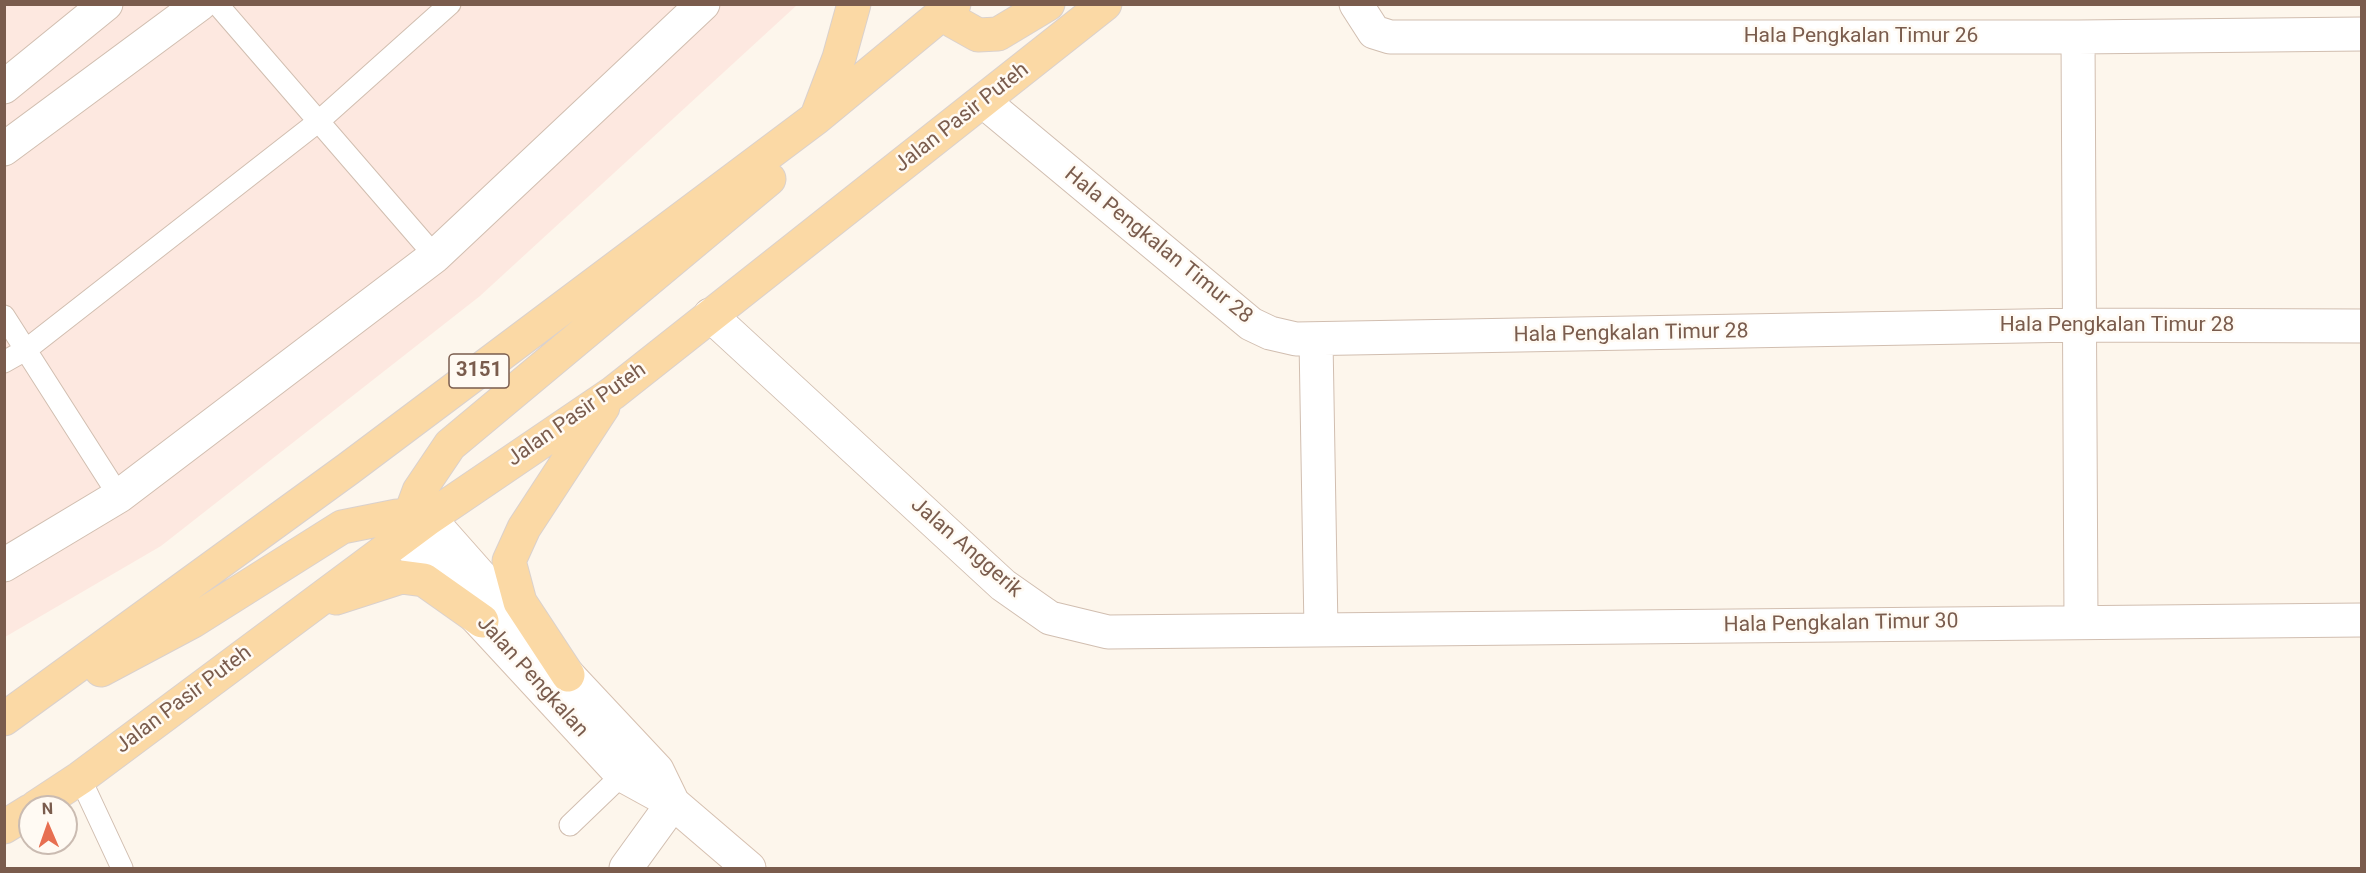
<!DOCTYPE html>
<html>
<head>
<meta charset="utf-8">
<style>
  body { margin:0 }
  #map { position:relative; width:2366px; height:873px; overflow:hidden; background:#fdf6ec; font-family:Roboto,sans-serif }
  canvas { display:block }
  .frame { position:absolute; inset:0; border:6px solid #7a5c4d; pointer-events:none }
  .north { position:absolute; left:18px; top:795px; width:60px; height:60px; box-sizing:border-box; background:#fffaf3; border:2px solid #cabbb1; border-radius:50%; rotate:358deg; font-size:16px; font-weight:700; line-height:24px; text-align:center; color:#7a5c4d }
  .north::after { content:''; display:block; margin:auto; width:21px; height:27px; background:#e76f51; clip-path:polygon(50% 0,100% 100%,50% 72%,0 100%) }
</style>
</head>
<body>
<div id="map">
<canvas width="2366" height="873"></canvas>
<div class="frame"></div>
<div class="north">N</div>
</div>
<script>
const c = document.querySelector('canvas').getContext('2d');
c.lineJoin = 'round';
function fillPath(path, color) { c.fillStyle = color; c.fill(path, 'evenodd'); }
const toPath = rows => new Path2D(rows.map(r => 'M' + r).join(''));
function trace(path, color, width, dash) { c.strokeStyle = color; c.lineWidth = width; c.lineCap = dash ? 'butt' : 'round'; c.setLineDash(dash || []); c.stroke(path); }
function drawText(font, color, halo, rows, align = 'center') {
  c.font = font + ' Roboto,sans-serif'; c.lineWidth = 5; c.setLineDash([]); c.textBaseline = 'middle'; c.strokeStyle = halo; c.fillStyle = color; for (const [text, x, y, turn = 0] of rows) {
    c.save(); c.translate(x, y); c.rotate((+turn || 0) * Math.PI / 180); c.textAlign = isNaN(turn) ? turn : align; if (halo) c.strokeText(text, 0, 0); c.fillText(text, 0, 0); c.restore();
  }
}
const commercial = toPath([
  [5,5,797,5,480,296,161,546,5,637]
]);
const lane = toPath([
  [217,4,435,256],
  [4,316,119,496],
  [4,362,27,349,319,121,450,4],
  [80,778,122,868],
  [570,825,622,775]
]);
const street = toPath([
  [1356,4,1374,32,1390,37,2078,37,2362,34],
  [2078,37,2081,622],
  [4,87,106,4],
  [983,101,1251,324,1270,333,1296,339,2079,325,2362,326],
  [4,149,200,4],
  [710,315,1003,585,1050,618,1108,632,2362,620],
  [1316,340,1321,630],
  [4,565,119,496,435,256,703,4],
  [626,868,673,803]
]);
const secondary = toPath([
  [429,518,568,675,657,770,673,803],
  [402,537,622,775,673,803,749,868]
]);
const primary = toPath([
  [946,11,953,21,978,35,998,34,1048,4],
  [817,116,839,58,854,4],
  [402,537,419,491,450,445,769,179],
  [336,598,401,577,424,580,482,621],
  [101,670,193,621,342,527,397,516,429,518],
  [568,675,520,602,509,561,524,528,603,407],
  [4,719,348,469,816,118,954,4],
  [36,807,80,778,429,518,613,393,1105,4],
  [4,827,30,811]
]);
const shields = [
  [479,371,60]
];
const shieldNames = [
  ["3151",479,371]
];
const streetNames = [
  ["Hala Pengkalan Timur 26",1861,37],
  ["Jalan Pasir Puteh",962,118,-38],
  ["Hala Pengkalan Timur 28",1158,246,39],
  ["Hala Pengkalan Timur 28",2117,326],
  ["Hala Pengkalan Timur 28",1631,334,-1],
  ["Jalan Pasir Puteh",577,415,-35],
  ["Jalan Anggerik",966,548,41],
  ["Hala Pengkalan Timur 30",1841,624,-1],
  ["Jalan Pengkalan",532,677,48],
  ["Jalan Pasir Puteh",184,700,-37]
];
fillPath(commercial, '#fde8e0');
trace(lane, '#d1beb0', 23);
trace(street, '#d1beb0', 35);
trace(secondary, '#d6c0b0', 35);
trace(primary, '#dad1cd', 35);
trace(lane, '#fff', 21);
trace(street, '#fff', 33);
trace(secondary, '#fff', 33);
trace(primary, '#fbd9a5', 33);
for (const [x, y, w] of shields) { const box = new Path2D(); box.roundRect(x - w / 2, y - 17, w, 34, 4.5); c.fillStyle = '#fffaf3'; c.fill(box); trace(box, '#7a5c4d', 1.5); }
drawText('bold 20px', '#7a5c4d', null, shieldNames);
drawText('21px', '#7a5c4d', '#fffaf3', streetNames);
</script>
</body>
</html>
